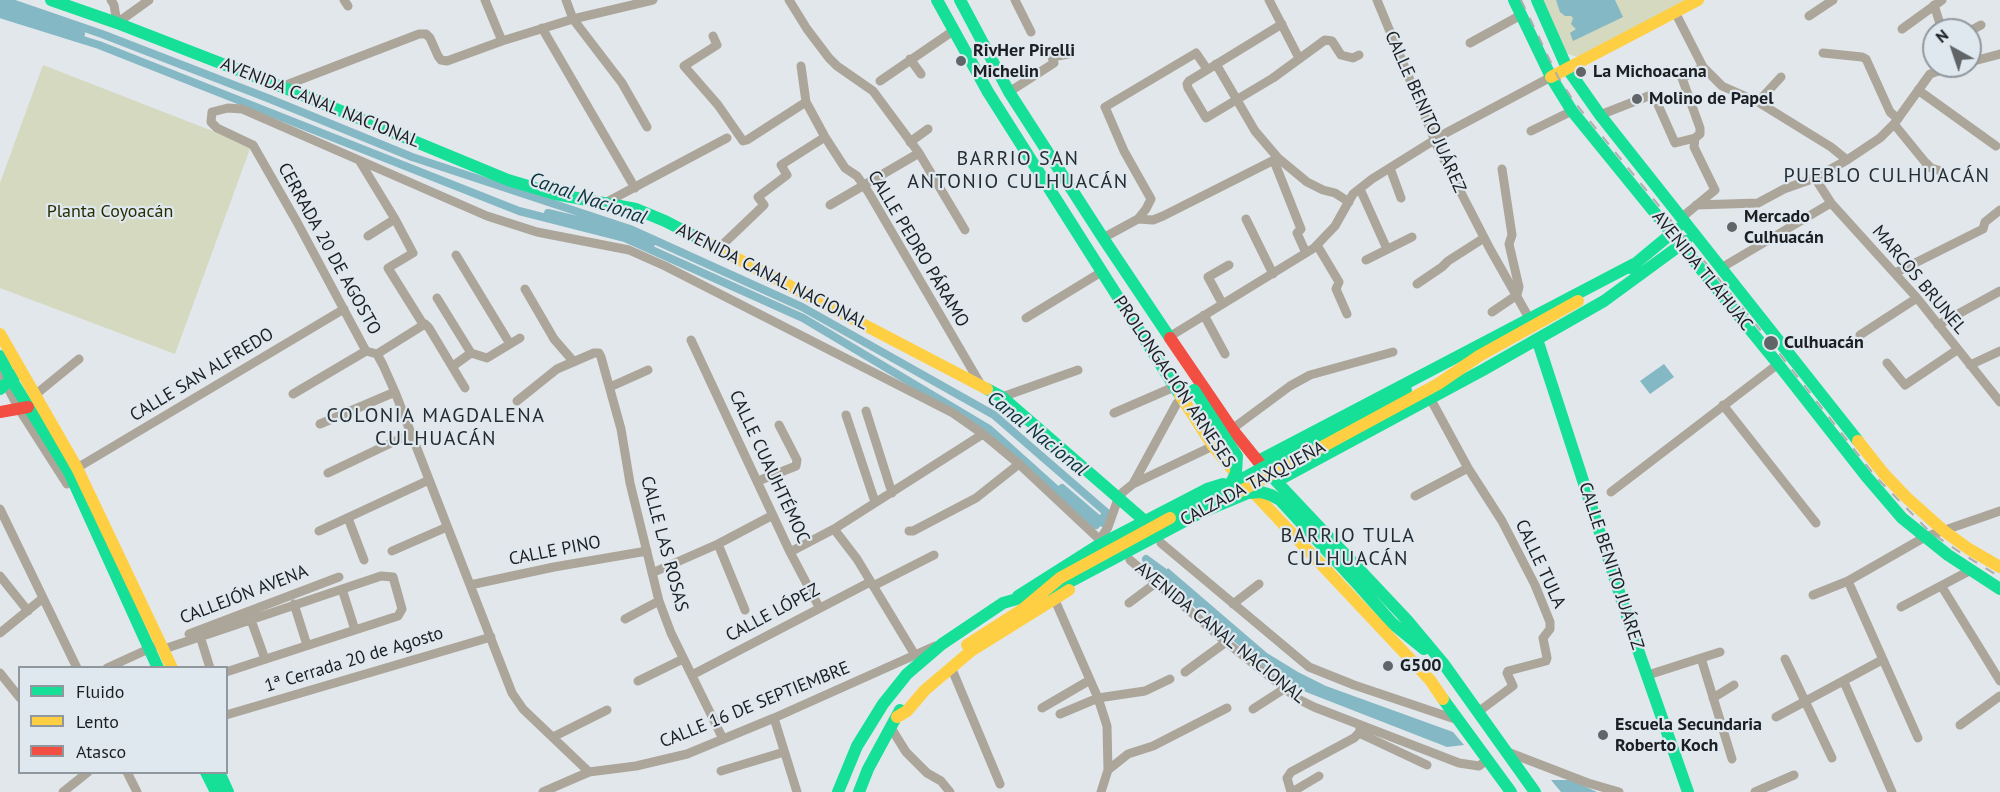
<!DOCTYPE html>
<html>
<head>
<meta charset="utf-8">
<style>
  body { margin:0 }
  #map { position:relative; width:2000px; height:792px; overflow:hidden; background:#e2e7ec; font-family:"PT Sans",sans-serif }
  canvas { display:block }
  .legend { position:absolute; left:18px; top:666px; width:210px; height:108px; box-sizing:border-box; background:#dfe8ef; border:2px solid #91989d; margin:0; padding:8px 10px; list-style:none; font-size:18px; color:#1b1f21 }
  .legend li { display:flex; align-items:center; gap:12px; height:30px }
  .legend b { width:30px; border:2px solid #91989d }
  .north { position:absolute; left:1922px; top:18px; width:60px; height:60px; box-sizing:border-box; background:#dfe8ef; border:2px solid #91989d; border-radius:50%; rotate:320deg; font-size:16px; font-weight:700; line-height:24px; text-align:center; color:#1b1f21 }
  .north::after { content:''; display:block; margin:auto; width:21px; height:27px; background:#616568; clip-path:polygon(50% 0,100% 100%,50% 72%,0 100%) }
</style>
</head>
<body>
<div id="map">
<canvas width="2000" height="792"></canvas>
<ul class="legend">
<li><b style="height:8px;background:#16e098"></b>Fluido</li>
<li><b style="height:8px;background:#ffcf43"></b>Lento</li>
<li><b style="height:8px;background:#f24e42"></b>Atasco</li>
</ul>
<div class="north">N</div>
</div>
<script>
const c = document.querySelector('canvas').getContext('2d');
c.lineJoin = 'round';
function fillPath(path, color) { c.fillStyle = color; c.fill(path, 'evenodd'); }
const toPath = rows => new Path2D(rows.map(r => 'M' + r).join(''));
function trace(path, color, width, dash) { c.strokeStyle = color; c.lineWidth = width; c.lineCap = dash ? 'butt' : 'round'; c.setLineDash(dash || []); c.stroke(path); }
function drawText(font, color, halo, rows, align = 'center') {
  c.font = font + ' "PT Sans",sans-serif'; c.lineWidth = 4.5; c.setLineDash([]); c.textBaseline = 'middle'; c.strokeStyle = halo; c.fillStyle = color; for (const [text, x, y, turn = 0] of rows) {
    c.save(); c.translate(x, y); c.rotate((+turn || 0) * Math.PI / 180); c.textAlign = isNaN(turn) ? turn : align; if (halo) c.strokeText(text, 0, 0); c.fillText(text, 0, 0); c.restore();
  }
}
const green = toPath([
  [1542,0,1687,0,1578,57,1565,53],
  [43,65,251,146,175,354,0,288,0,183]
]);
const water = toPath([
  [1556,0,1615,0,1623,17,1573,41,1570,33,1576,29,1571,24,1573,18,1571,16,1565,16,1560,12],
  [1664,364,1674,377,1650,394,1640,381],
  [1168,568,1267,653,1298,672,1326,686,1453,732,1464,745,1447,747,1306,692,1259,663,1160,577],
  [1551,780,1571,780,1597,792,1561,792]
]);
const canal = toPath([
  [0,6,81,34],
  [0,14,99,45,519,211,625,238,803,318,989,429,1096,525,1107,513,994,415,802,307,630,229,412,157,270,99,102,34,3,0],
  [548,213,623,231,651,244],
  [1062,488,1103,523],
  [1146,559,1172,578]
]);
const street = toPath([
  [111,0,114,5,117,23,149,0],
  [344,0,348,6],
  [485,0,502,41],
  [566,0,573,19,622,83,647,127],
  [789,0,807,29,829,58,837,66,873,91,919,153,965,230],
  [1015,0,1031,32],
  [1269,0,1299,58],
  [1377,0,1438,148,1490,249,1529,318],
  [1934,5,1942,30],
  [1675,12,1703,67,1722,86,1758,102,1831,147,1847,160],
  [1809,16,1833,0],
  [1282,24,1189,81,1187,84,1188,88,1206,118,1273,78,1325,40,1332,41,1341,55,1353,58,1359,55],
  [542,28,635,188],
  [1902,29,1942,0],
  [1970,31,1981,25],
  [713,36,717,45,684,66,718,105,743,141,747,140,806,102],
  [1470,43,1521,15],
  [1823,53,1862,57,1866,59,1890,112,1898,119],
  [910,59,921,74],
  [1970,62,2000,54],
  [1216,64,1255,131,1278,158,1307,182,1323,190,1335,193,1349,202],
  [801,66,806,102,825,137,845,168,857,176,869,193,981,385],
  [880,81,953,31],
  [281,87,419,34,426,34,430,38,438,56,441,60,447,61,502,41,573,19,653,0],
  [1918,90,1996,146],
  [1009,92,1054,63,1052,57,1069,54],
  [1758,102,1781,77],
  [1600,115,1651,95,1655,98,1675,143,1695,138],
  [1894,124,1925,162,1931,168,1941,171],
  [1531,131,1572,111],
  [910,142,928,129],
  [359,160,395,219,368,236],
  [1274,161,1301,229,1297,233,1306,253],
  [1390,168,1401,198],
  [1815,178,1831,203,1917,298,2000,402],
  [1360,189,1387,249],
  [605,203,727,138],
  [830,205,919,153],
  [1696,205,1758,203,1784,189,1815,178,1847,160,1880,138,1894,124,1930,74,1953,66],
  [1681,218,1715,190,1694,147,1695,138,1700,134,1700,128,1682,78,1703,67],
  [395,219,413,253,388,268,423,324],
  [1138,219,1146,209,1151,199,1124,151,1105,107,1196,53,1207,69],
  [1246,219,1273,274],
  [1103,238,1138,219,1153,220,1163,216,1278,158],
  [1317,245,1339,282,1336,289,1347,314],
  [718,249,764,205,758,197,787,175,781,165,825,137],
  [456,255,510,344],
  [1366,260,1412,237],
  [1721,268,1831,203],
  [1895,273,1983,229,1985,222,2000,210],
  [1417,284,1442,267,1448,261,1484,238],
  [525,289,554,339,574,362],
  [437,298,471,353],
  [1222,303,1208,277,1229,265],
  [1492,312,1517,295,1519,287,1509,244,1512,235,1502,169],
  [1204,315,1225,354],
  [1026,318,1103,271],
  [1938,325,2000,291],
  [1860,335,1917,298],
  [1169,337,1314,248,1335,226,1353,194,1372,179,1444,134,1551,77],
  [691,340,790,552,819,607],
  [377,354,425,324,429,328,465,388],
  [1887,363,1905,385,1957,350],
  [1970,365,2000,351],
  [453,366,471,353,487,358,520,338],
  [0,373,19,409,67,484],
  [610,387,648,370],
  [293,394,366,351],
  [35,395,79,359],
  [1002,397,1078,370],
  [1430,398,1468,468,1502,521,1535,585,1550,622,1550,629,1543,638,1547,658,1546,661,1508,671,1507,673,1513,686,1478,712],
  [517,401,557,369,594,353,599,353,601,357,621,429,630,483,659,601,671,633,723,739],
  [1723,405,1816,523],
  [866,411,892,493],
  [1114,413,1174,387],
  [846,415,875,502],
  [320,424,395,392],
  [1232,429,1290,386,1310,375,1393,352],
  [77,468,344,309],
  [328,473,410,434],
  [758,481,796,466,797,460,779,425],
  [1133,484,1213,446],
  [1611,492,1778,364],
  [1415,496,1468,468],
  [0,509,77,668],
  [348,518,364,560],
  [834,529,857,559,915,655],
  [319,531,429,480],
  [909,531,913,531,976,498,1019,464],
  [1098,543,1108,527,1118,499,1123,492,1133,484,1177,403],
  [1161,543,1309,667,1354,685,1458,720],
  [718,544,745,610],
  [392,551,447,527],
  [790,552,834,529,983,434],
  [1130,560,1226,642,1298,699,1314,707,1459,763,1479,766,1488,759],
  [652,573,718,544,773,515],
  [0,576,28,611],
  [1848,581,1918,738],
  [470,585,554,567,647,551],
  [873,586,934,555],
  [1942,587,2000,681],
  [342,589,355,630],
  [1813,595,1848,581,1925,537,2000,511],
  [1054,598,1098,698,1107,726,1108,770,1101,792],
  [1129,603,1157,582],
  [294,604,307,645],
  [1233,604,1259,584],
  [1901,607,1971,570],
  [625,619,659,601],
  [251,620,265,659],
  [0,633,43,598],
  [189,634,339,577],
  [200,636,210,668],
  [164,649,381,576,393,577,402,609,398,616,226,672],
  [1701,658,1732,759],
  [1785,659,1832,758],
  [951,667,1000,784],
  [107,668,153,647],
  [1185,672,1226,642],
  [0,673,20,698],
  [692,675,870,582],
  [1648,675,1720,652],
  [638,681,683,659],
  [1844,682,1892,792],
  [1713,698,1734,685],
  [1042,708,1090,680],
  [1253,709,1284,689],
  [1060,714,1098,698,1145,691,1170,679],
  [226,715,491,637],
  [1776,717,1882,660],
  [774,718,797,792],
  [1960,725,2000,696],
  [891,728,906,752,927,773,941,781,950,792],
  [1359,733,1427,765],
  [553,737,607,710],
  [1505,751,1588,783,1619,792],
  [1108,770,1128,754,1153,746,1227,708],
  [721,771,784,752],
  [127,772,137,792],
  [589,772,523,709,512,693,395,392,383,365,377,354,366,351,297,222,253,145,217,128,211,122,212,112,228,108,242,109,487,216,537,232,629,250,665,266,953,413,983,434,1019,464,1100,540],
  [63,792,88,772],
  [543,792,589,772,636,766,687,754,774,718,935,646],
  [1291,792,1287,778,1291,772,1354,738,1359,733,1361,725],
  [1292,792,1319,776],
  [1755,792,1794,775]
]);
const fast = toPath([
  [51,0,117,23,300,94,508,180,555,194,636,209,665,221,700,239],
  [937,0,988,92,1180,395],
  [960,0,1009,92,1103,238,1170,338],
  [1514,0,1551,77,1572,111,1778,364,1866,476,1902,518,1948,555,2000,589],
  [1537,0,1567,68,1600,115,1858,441],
  [1630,268,1677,229],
  [1537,339,1637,647,1688,792],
  [0,356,11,379,69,472,158,668],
  [0,389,17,374],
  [987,389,1002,397,1146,522],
  [1258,461,1634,264],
  [1261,465,1407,620,1443,663,1535,792],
  [1277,481,1483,370,1604,301,1686,241],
  [1362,589,1392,623,1424,649],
  [1018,596,1097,546,1207,489,1223,484,1232,487],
  [1443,699,1511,792],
  [206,772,216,792],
  [219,772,228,792],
  [838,792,857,746,883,704,907,674,942,644,1003,603,1062,586,1200,513],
  [859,792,868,769,900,710]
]);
const slow = toPath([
  [1551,77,1698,0],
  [700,239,987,389],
  [0,334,77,468,172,668],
  [1180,395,1213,446,1237,475,1430,680,1443,699],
  [1858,441,1884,474,1907,498,1944,531,1969,549,2000,567],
  [897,717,907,711,925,690,971,651,1069,590]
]);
const jam = toPath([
  [1170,338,1232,429,1261,465],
  [0,412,28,407]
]);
const rail = toPath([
  [1521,0,1558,77,1575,103,1771,343,1875,476,1930,532,1961,553,2000,577]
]);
const fastBridge = toPath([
  [1194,390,1237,456,1236,473,1231,483,1223,490],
  [1200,513,1248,493,1261,492,1271,495,1280,500,1362,589],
  [1170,518,1406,390]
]);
const slowBridge = toPath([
  [1237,493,1438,384,1479,356,1578,301],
  [967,645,1023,609,1060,578,1170,518]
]);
const markers = [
  [961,61,6,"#616568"],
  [1581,72,6,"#616568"],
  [1637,99,6,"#616568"],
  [1732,227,6,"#616568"],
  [1771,343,8,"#616568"],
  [1388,666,6,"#616568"],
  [1603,735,6,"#616568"]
];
const poiNames = [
  ["RivHer Pirelli",973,51],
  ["Michelin",973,72],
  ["La Michoacana",1593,72],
  ["Molino de Papel",1649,99],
  ["Mercado",1744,217],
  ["Culhuacán",1744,238],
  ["Culhuacán",1784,343],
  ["G500",1400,666],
  ["Escuela Secundaria",1615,725],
  ["Roberto Koch",1615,746]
];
const streetNames = [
  ["AVENIDA CANAL NACIONAL",320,103,22],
  ["CALLE BENITO JUÁREZ",1425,112,66],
  ["CERRADA 20 DE AGOSTO",329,249,61],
  ["CALLE PEDRO PÁRAMO",918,249,59],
  ["AVENIDA TLÁHUAC",1702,271,51],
  ["AVENIDA CANAL NACIONAL",772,277,27],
  ["MARCOS BRUNEL",1919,280,50],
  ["CALLE SAN ALFREDO",202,375,-31],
  ["PROLONGACIÓN ARNESES",1174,382,56],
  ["CALLE CUAUHTÉMOC",769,467,65],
  ["CALZADA TAXQUEÑA",1253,484,-28],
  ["CALLE LAS ROSAS",664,544,75],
  ["CALLE PINO",555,551,-11],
  ["CALLE TULA",1540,564,65],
  ["CALLE BENITO JUÁREZ",1611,566,72],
  ["CALLEJÓN AVENA",244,595,-21],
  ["CALLE LÓPEZ",773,613,-28],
  ["AVENIDA CANAL NACIONAL",1220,633,39],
  ["1ª Cerrada 20 de Agosto",354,660,-17],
  ["CALLE 16 DE SEPTIEMBRE",755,705,-22]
];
const parkNames = [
  ["Planta Coyoacán",110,212]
];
const neighbourhoodNames = [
  ["BARRIO SAN",1018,159],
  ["ANTONIO CULHUACÁN",1018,182],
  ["PUEBLO CULHUACÁN",1887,176],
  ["COLONIA MAGDALENA",436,416],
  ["CULHUACÁN",436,439],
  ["BARRIO TULA",1348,536],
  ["CULHUACÁN",1348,559]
];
const waterNames = [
  ["Canal Nacional",588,199,19],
  ["Canal Nacional",1037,434,39]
];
fillPath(green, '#d4d9bf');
fillPath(water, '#84b8c4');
trace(canal, '#84b8c4', 8);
trace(street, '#aca69a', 9);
trace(fast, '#16e098', 12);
trace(slow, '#ffcf43', 12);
trace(jam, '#f24e42', 12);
trace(rail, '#adadab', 2, [10, 10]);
trace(fastBridge, '#16e098', 12);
trace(slowBridge, '#ffcf43', 12);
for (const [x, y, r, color] of markers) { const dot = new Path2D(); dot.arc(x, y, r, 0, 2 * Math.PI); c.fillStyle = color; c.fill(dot); trace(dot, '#dfe8ef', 2); }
drawText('bold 18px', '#1b1f21', '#dfe8ef', poiNames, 'left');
drawText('18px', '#1b1f21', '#dfe8ef', streetNames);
drawText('18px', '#2a2c00', '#dfe8ef', parkNames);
c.letterSpacing = '1.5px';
drawText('20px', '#262d32', '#dfe8ef', neighbourhoodNames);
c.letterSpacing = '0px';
drawText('italic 20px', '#0e3239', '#dfe8ef', waterNames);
</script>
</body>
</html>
